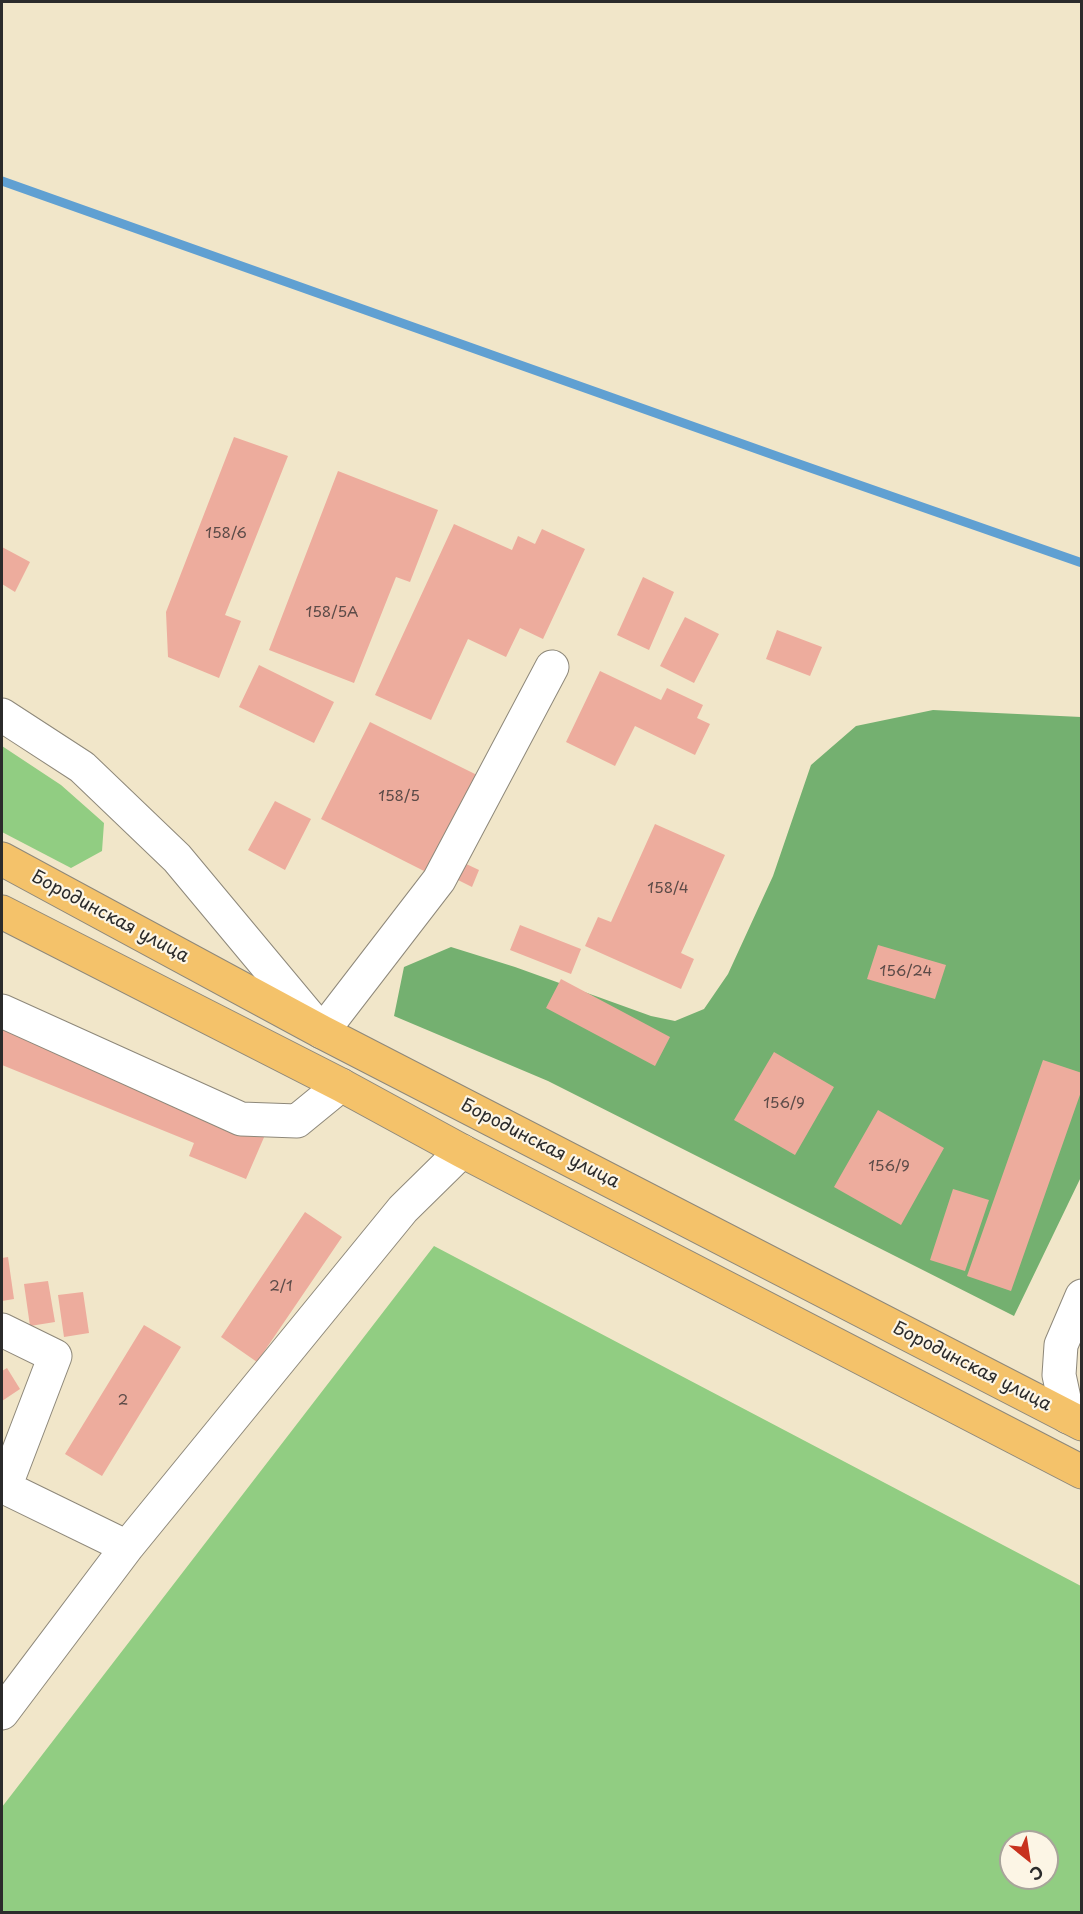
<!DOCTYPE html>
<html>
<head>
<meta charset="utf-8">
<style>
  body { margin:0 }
  #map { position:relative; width:1083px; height:1914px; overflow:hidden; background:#f1e6c9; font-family:"Playpen Sans",sans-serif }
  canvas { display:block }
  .frame { position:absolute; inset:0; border:3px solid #2b2b2b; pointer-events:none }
  .north { position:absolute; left:999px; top:1830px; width:60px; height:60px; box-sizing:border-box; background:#fcf5e5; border:2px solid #a8a49b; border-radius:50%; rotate:150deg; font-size:16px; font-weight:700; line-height:24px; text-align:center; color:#2b2b2b }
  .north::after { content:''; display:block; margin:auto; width:21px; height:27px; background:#c8321e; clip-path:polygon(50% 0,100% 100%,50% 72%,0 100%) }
</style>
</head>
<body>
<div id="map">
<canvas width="1083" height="1914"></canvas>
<div class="frame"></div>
<div class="north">С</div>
</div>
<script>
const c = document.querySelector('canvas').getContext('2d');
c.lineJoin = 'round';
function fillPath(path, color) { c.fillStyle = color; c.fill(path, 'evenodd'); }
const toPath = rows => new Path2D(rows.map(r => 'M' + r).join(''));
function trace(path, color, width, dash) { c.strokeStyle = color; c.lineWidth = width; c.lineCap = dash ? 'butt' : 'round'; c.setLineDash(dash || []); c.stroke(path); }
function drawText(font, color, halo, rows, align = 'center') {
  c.font = font + ' "Playpen Sans",sans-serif'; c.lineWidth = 4.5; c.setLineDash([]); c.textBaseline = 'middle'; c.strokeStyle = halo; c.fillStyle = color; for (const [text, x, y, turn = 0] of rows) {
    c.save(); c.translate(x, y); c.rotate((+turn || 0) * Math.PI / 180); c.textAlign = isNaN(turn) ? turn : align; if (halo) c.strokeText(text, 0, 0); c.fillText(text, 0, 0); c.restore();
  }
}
const green = toPath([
  [2,746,61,785,104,823,102,851,71,868,2,832],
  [434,1246,1081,1586,1081,1912,2,1912,2,1807],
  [1011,1842,1047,1842,1047,1878,1011,1878]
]);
const forest = toPath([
  [933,710,1081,717,1081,1177,1014,1316,548,1081,394,1016,404,967,451,947,515,967,651,1016,675,1021,704,1009,728,974,773,876,811,765,856,726]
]);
const stream = toPath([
  [2,181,782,458,1082,563]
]);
const building = toPath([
  [234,437,288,456,225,615,241,621,219,678,168,657,166,612],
  [338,471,438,510,410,582,396,577,354,683,269,650],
  [454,524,512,550,518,536,535,544,542,529,585,549,543,639,520,628,506,657,468,639,431,720,375,695],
  [2,547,30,562,15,592,2,584],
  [643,577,674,592,649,650,617,635],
  [685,617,719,634,694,683,660,666],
  [777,630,822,647,810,676,766,659],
  [259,665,334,702,314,743,239,707],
  [600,671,661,700,667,688,703,705,697,718,710,724,695,755,635,726,615,766,566,742],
  [370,722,477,775,428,873,321,819],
  [275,801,311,819,285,870,248,850],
  [655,824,725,855,681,953,694,959,681,989,585,946,598,917,611,922],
  [462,862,479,870,472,887,454,878],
  [520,925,581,949,571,974,510,950],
  [878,945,946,965,935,999,867,979],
  [561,979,670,1037,655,1066,546,1008],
  [2,1029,265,1135,246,1179,189,1156,194,1143,2,1065],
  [774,1052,834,1087,795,1155,734,1120],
  [1043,1060,1082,1073,1082,1089,1011,1291,967,1276],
  [878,1110,944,1148,901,1225,834,1187],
  [953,1189,989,1200,965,1271,930,1260],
  [305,1212,342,1237,257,1362,221,1337],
  [8,1257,14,1299,2,1301,2,1258],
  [48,1281,55,1322,30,1326,24,1284],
  [83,1292,89,1333,64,1337,58,1295],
  [144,1325,181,1347,102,1476,65,1454],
  [7,1368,20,1389,2,1401,2,1371]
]);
const minor = toPath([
  [2,715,82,767,177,858,322,1032,439,880,552,667],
  [2,1011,241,1119,297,1121,341,1085],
  [2,1330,55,1356,5,1487],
  [1068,1417,1059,1375,1061,1345,1082,1296],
  [2,1486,127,1547],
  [2,1713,127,1547,403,1209,462,1151]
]);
const major = toPath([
  [2,859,322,1032,1082,1424],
  [2,912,341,1085,462,1151,1082,1472]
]);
const numberNames = [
  ["158/6",226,534],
  ["158/5А",332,613],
  ["158/5",399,797],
  ["158/4",668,889],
  ["156/24",906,972],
  ["156/9",784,1104],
  ["156/9",889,1167],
  ["2/1",281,1287],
  ["2",123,1401]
];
const streetNames = [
  ["Бородинская улица",110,917,28],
  ["Бородинская улица",540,1144,27],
  ["Бородинская улица",972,1367,27]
];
fillPath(green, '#91cd82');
fillPath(forest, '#74b070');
trace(stream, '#60a0d2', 9);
fillPath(building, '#edac9d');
trace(minor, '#8e887a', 35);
trace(major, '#8e887a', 35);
trace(minor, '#fff', 33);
trace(major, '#f4c26a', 33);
drawText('15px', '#5c4b48', null, numberNames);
drawText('18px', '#2b2b2b', '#fcf5e5', streetNames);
</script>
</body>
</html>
